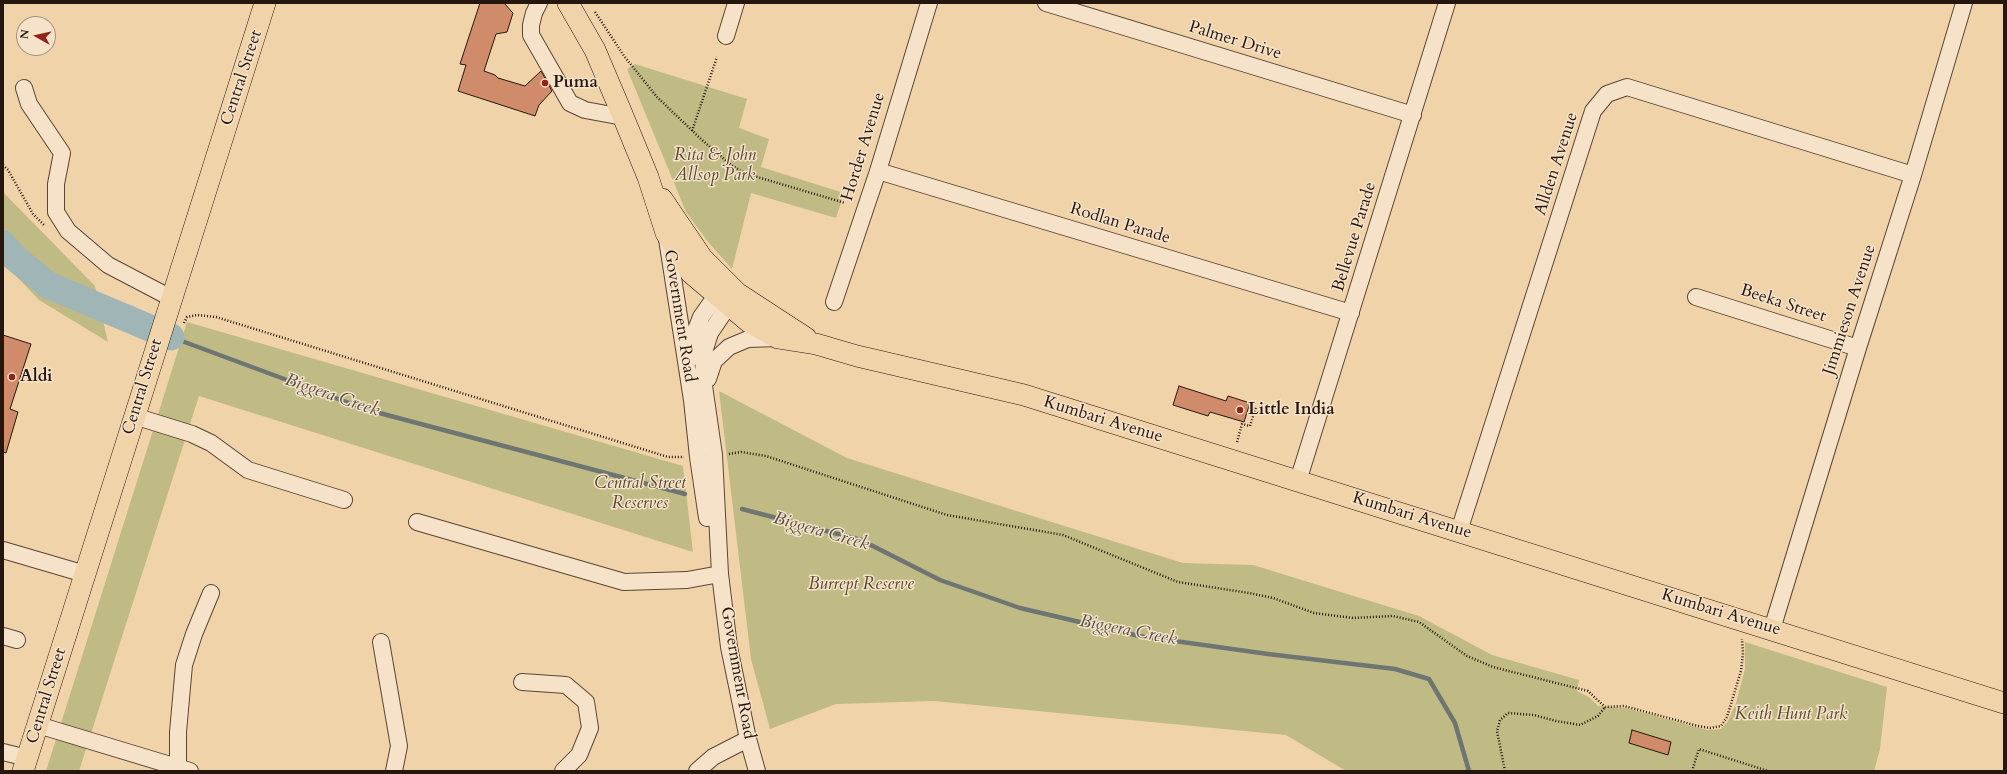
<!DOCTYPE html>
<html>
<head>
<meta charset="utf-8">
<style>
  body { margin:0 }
  #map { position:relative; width:2007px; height:774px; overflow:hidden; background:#f1d3aa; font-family:Cardo,serif }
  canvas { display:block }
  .frame { position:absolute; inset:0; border:4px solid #26170e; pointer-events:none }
  .north { position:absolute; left:16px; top:16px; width:40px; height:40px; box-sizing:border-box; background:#f6e2c8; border:1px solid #a3917e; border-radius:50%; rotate:278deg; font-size:11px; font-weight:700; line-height:16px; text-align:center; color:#26170e }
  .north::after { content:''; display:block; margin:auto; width:14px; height:18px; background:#8f2418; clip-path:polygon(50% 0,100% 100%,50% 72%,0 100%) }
</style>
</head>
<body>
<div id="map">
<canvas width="2007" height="774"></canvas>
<div class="frame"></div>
<div class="north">N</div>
</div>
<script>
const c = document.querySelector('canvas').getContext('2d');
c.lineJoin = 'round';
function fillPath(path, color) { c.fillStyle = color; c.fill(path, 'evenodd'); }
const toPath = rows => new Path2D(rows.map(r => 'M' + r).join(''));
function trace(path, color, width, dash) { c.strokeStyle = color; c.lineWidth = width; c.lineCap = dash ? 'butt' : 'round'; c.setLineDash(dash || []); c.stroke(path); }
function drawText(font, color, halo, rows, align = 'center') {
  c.font = font + ' Cardo,serif'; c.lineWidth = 3; c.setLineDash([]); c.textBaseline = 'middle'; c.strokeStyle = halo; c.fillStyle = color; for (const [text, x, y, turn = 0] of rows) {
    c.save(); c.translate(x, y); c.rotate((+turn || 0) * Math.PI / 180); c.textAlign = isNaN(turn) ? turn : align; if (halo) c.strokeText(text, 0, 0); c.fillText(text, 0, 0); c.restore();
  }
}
const green = toPath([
  [635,64,747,99,739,128,769,139,761,167,844,193,836,218,751,193,732,269,708,242,686,212,627,69],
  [3,192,95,286,108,342,39,300,3,262],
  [187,322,683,466,693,552,199,396,79,771,46,771],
  [719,391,847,458,1183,563,1253,565,1419,616,1492,655,1579,680,1577,691,1589,697,1598,706,1626,708,1707,730,1721,729,1728,721,1736,703,1745,669,1745,642,1887,687,1880,749,1874,771,1346,771,1286,735,934,701,836,704,770,729,751,659]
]);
const stream = toPath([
  [171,337,368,410,685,494],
  [742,509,861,540,940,580,1020,608,1139,636,1268,654,1395,669,1429,679,1455,723,1469,771]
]);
const river = toPath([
  [3,244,14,257,48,285,171,337]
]);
const building = toPath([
  [480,3,504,3,513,13,507,32,496,34,484,71,495,75,498,78,525,86,541,71,552,91,539,105,535,116,458,91,466,65,460,64,480,3],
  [3,335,31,344,10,409,18,412,6,453,3,452,3,335],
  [1179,386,1226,401,1228,396,1250,403,1244,422,1210,412,1208,416,1173,405,1179,386],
  [1632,730,1671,742,1668,755,1629,743,1632,730]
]);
const path = toPath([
  [595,12,624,56,657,97,702,140,731,165,741,171,754,176,845,203],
  [692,131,717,57],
  [3,165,8,170,33,214,44,225],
  [184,323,187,317,197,315,216,317,668,457,684,457],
  [1237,442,1242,424,1250,426,1256,407],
  [729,454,741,452,766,456,947,515,1063,535,1178,582,1249,593,1273,598,1314,613,1353,618,1393,616,1419,622,1467,656,1493,667,1588,691,1605,707,1624,706,1698,726,1710,728,1721,726,1727,717,1741,671,1743,653,1742,639],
  [1505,771,1497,731,1500,720,1508,713,1534,715,1556,721,1580,725,1598,716,1605,707],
  [1692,771,1699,749,1768,771]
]);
const minor = toPath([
  [539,3,534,13,531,25,531,35,570,103,585,110,623,117],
  [1046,3,1413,115],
  [726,36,736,3],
  [24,88,29,104,62,153,56,184,56,212,68,231,108,265,171,298],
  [878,171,1351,313],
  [667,239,692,400,698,457,707,518],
  [735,296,710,333,704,352,703,379,714,455,720,574,729,647,748,739,757,771],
  [1696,297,1858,348],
  [834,302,878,171,929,3],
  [691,358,692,340,701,317,723,286],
  [708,379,714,361,729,347,748,339,778,338],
  [134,416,192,434,211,443,248,470,344,500],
  [1298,481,1447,3],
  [417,522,624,582,687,580,720,574],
  [1459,531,1593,111,1607,94,1627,87,1913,175],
  [3,550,85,574],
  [1772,629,1858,348,1913,175,1964,3],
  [3,636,17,640],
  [381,642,399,746,394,771],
  [522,682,566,685,586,702,590,728,579,755,563,771],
  [38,725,190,771],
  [3,752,27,758],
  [178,767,178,732,184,665,194,634,211,593],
  [697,771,713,757,748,739]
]);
const major = toPath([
  [568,3,595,50,620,109,648,177,666,233,691,273,749,322,778,338,816,344,857,356,1024,395,2004,703],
  [662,199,702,258,737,293,806,338],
  [23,771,265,3]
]);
const markers = [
  [545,83,4,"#8f2418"],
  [12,377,4,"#8f2418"],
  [1240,410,4,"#8f2418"]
];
const streetNames = [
  ["Palmer Drive",1235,41,17],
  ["Central Street",242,78,-72],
  ["Horder Avenue",864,147,-73],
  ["Allden Avenue",1557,164,-72],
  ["Rodlan Parade",1120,224,17],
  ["Bellevue Parade",1355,237,-73],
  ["Beeka Street",1783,304,18],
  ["Jimmieson Avenue",1850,310,-72],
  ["Government Road",679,316,81],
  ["Central Street",143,387,-73],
  ["Kumbari Avenue",1103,420,17],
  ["Kumbari Avenue",1412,516,17],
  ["Kumbari Avenue",1721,613,17],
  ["Government Road",737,673,80],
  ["Central Street",47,696,-73]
];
const poiNames = [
  ["Puma",553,83],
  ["Aldi",20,377],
  ["Little India",1248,410]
];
const parkNames = [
  ["Rita & John",715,156],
  ["Allsop Park",715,176],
  ["Central Street",640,484],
  ["Reserves",640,504],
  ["Burrept Reserve",861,585],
  ["Keith Hunt Park",1791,715]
];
const waterNames = [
  ["Biggera Creek",332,396,19],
  ["Biggera Creek",821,532,16],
  ["Biggera Creek",1128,631,11]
];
fillPath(green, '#c0bb85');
trace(stream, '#6f7672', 4.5);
trace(river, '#a0b5b5', 27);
fillPath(building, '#cf8b6a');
trace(building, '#26170e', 1);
trace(minor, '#594635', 18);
trace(major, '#26170e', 22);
trace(path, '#26170e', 2.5, [1, 2]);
trace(minor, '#f6e2c8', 16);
trace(major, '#f1d3aa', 21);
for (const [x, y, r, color] of markers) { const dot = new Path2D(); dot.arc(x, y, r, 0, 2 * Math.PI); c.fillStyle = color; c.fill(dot); trace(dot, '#f6e2c8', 1.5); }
drawText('17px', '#26170e', '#f6e2c8', streetNames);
drawText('bold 17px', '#26170e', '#f6e2c8', poiNames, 'left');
drawText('italic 17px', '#544832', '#f6e2c8', parkNames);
drawText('italic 18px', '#514e48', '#f6e2c8', waterNames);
</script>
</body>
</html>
